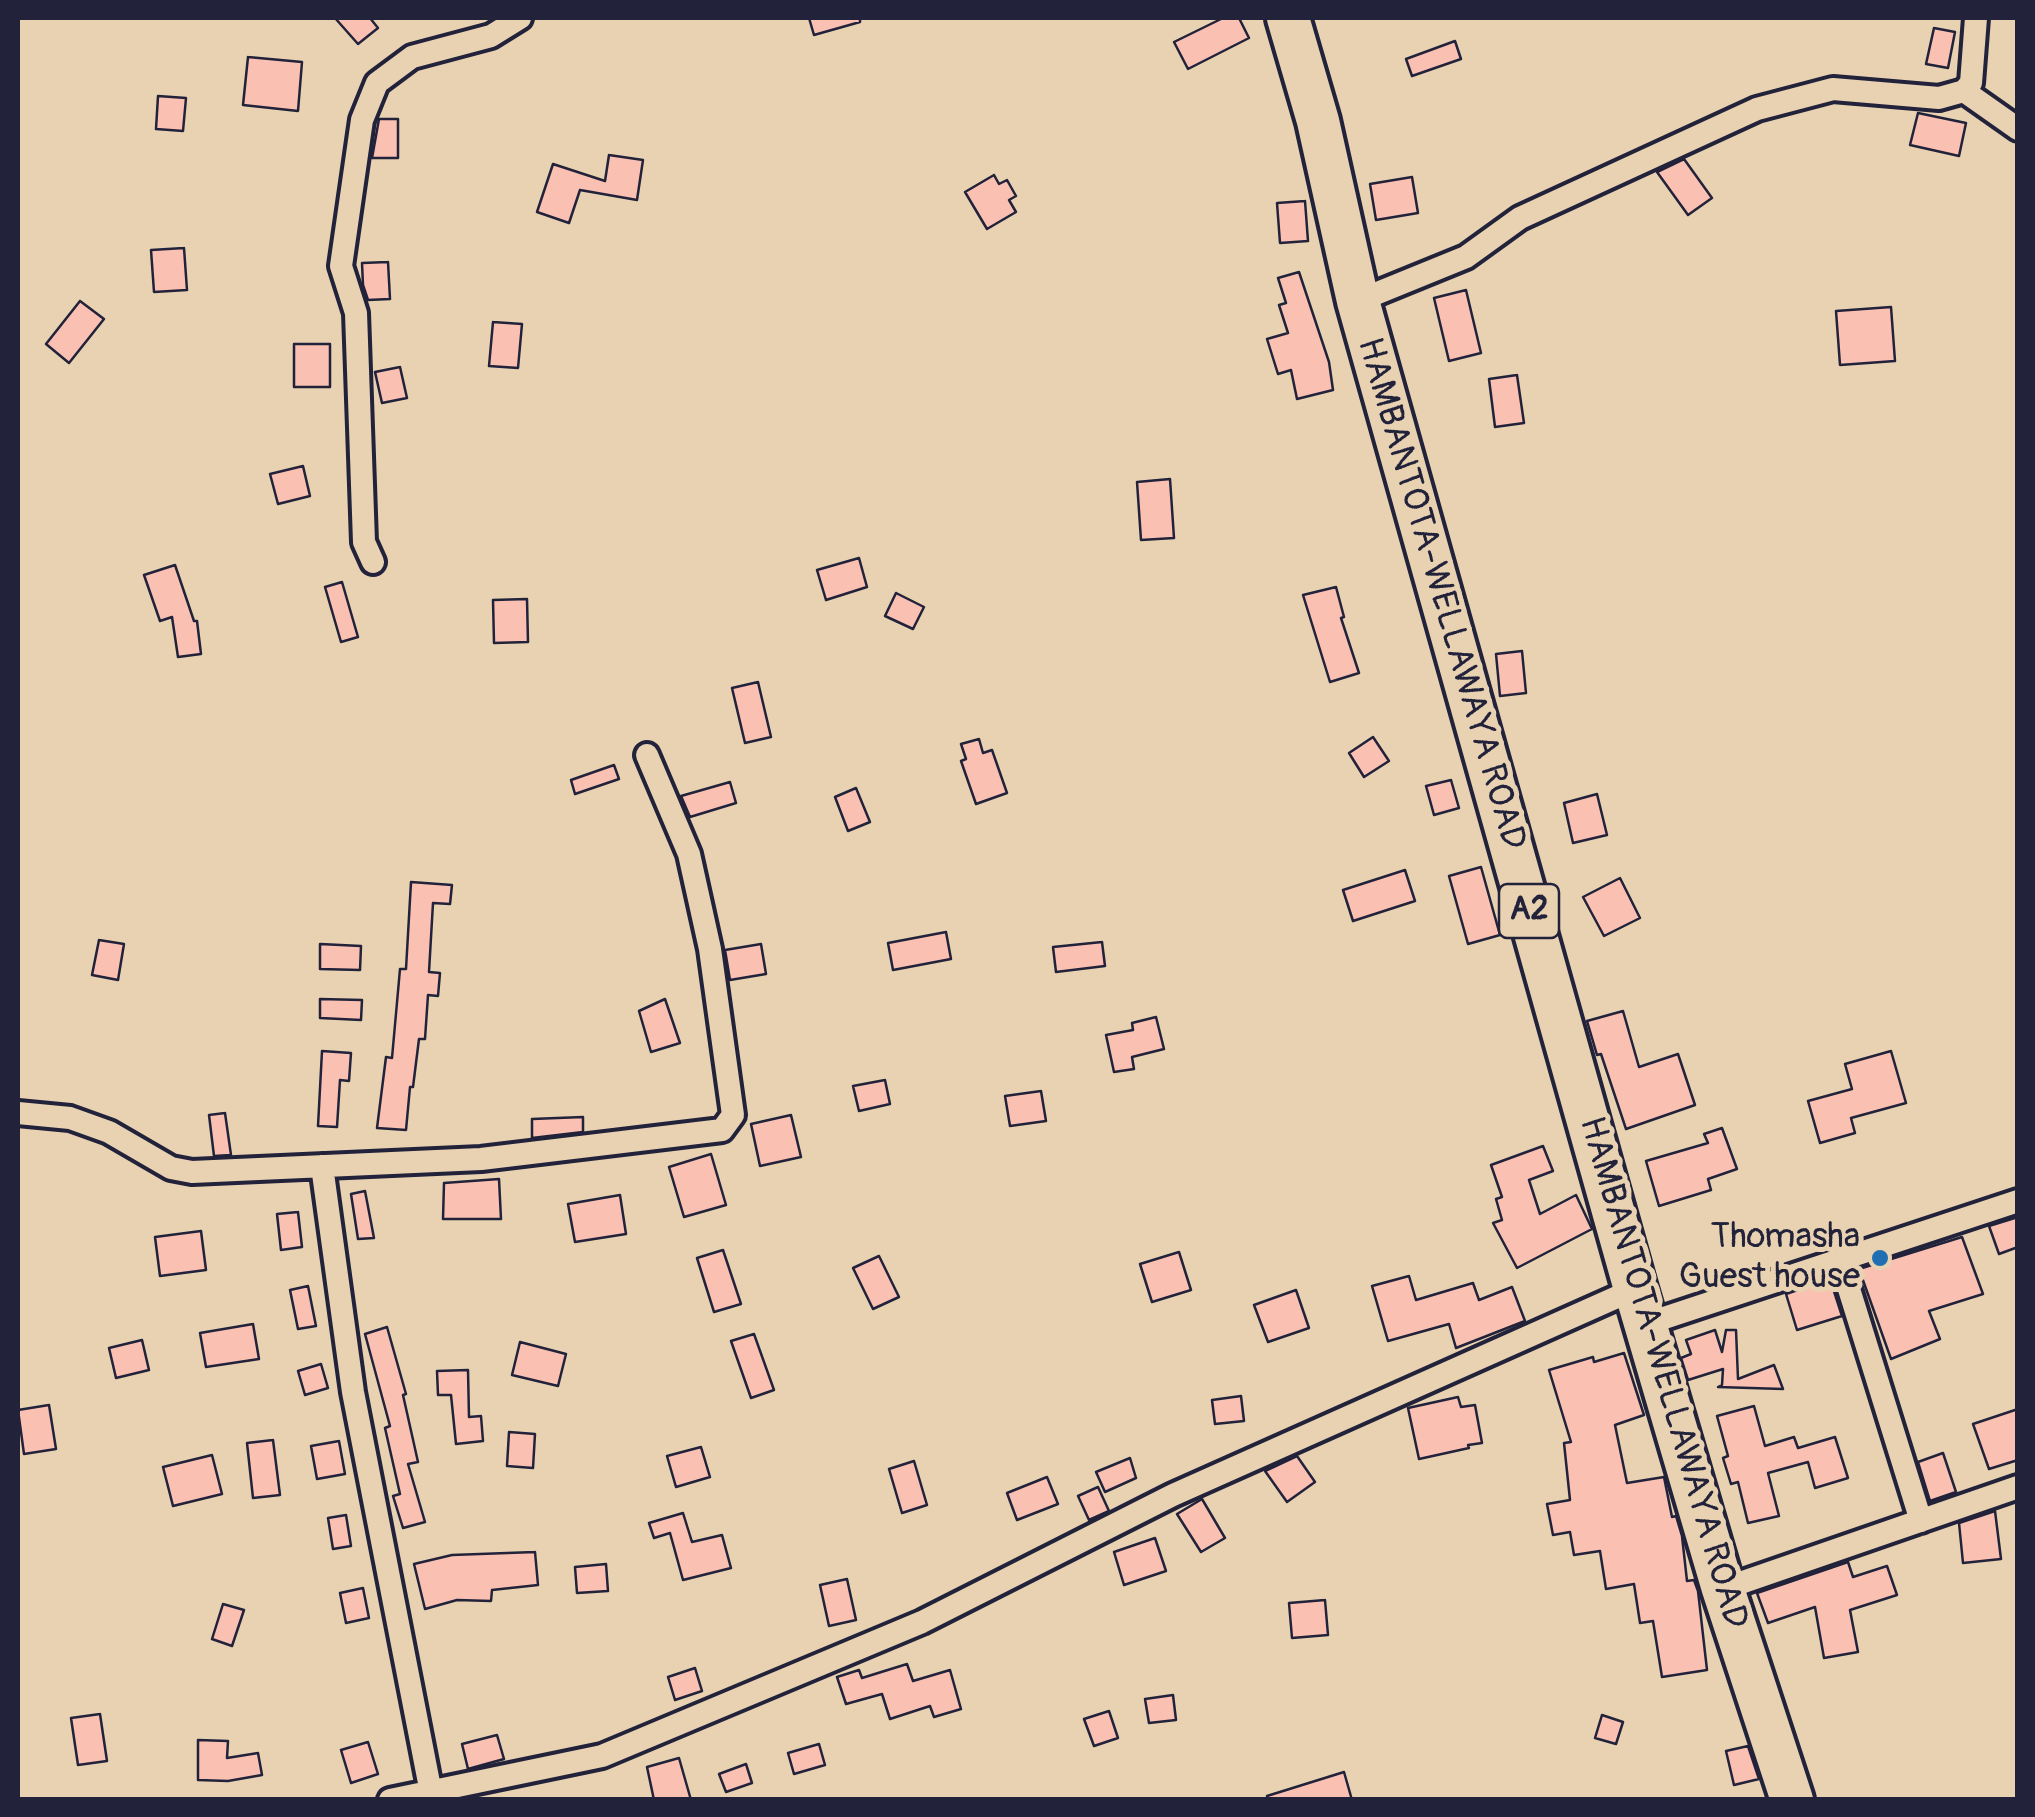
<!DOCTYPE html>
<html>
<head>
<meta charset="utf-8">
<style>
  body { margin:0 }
  #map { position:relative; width:2035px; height:1817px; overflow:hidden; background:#e8d2b1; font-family:Pangolin,sans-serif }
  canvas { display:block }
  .frame { position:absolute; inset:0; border:20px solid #22223b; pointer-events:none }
</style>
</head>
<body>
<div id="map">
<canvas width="2035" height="1817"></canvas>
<div class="frame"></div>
</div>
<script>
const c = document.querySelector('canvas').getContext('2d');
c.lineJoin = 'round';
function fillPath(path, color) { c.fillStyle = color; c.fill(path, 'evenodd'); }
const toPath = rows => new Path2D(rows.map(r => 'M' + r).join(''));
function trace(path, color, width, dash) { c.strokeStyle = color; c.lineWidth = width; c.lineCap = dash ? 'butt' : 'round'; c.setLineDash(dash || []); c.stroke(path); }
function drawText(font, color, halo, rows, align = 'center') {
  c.font = font + ' Pangolin,sans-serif'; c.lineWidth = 10; c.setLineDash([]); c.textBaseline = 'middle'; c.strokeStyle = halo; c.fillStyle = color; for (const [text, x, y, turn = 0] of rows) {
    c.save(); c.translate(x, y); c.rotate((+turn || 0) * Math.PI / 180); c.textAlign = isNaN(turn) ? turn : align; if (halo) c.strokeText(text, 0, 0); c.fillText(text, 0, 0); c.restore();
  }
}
const building = toPath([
  [335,18,370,18,378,28,358,44,335,18],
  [809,18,860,18,860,22,814,35,809,18],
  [1223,18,1239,18,1249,38,1188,69,1174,42,1223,18],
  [1934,28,1955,32,1948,68,1926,64,1934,28],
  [1455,41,1461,59,1412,76,1406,59,1455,41],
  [248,57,302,62,298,111,243,105,248,57],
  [158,96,186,98,183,131,156,129,158,96],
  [1918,113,1966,123,1959,156,1910,145,1918,113],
  [379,119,398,119,398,158,372,158,379,119],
  [609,155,643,160,637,200,580,190,569,223,537,212,553,164,605,181,609,155],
  [1684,159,1712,198,1688,215,1657,172,1684,159],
  [994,175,999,184,1007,180,1016,196,1009,200,1016,212,987,229,965,192,994,175],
  [1412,177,1418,213,1376,220,1370,184,1412,177],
  [1305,201,1308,241,1280,243,1277,203,1305,201],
  [184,248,187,290,154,292,151,250,184,248],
  [388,262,390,299,368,300,363,285,362,263,388,262],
  [1299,272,1329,362,1333,390,1297,399,1291,370,1278,374,1267,339,1288,333,1279,305,1286,303,1278,278,1299,272],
  [1466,290,1481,353,1449,361,1434,298,1466,290],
  [80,301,104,319,69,363,46,344,80,301],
  [1891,307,1895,361,1840,365,1836,311,1891,307],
  [493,322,522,324,518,368,489,366,493,322],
  [294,344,330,344,330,387,294,387,294,344],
  [400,367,407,398,382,403,375,372,400,367],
  [1517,375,1524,423,1495,427,1489,379,1517,375],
  [303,466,310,496,278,504,270,474,303,466],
  [1170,479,1174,538,1141,540,1137,482,1170,479],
  [859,558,867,587,826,600,817,570,859,558],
  [175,565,194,621,197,621,201,654,178,657,172,617,160,621,144,575,175,565],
  [342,582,358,637,341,642,325,587,342,582],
  [1336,587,1344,617,1341,618,1359,673,1330,682,1303,595,1336,587],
  [896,593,924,607,913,629,885,616,896,593],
  [527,599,528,642,494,643,493,600,527,599],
  [1522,651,1526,693,1500,696,1496,654,1522,651],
  [758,682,771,737,745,743,732,688,758,682],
  [1373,737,1389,761,1364,777,1349,753,1373,737],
  [979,739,983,753,992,750,1007,793,976,804,961,761,966,759,961,744,979,739],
  [614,765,619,779,575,794,571,780,614,765],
  [1451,780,1459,808,1434,815,1426,786,1451,780],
  [730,782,736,803,690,817,681,796,730,782],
  [856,788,870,822,848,831,835,797,856,788],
  [1597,794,1607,835,1573,843,1564,803,1597,794],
  [1481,867,1500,935,1468,944,1449,876,1481,867],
  [1405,870,1415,901,1353,921,1343,890,1405,870],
  [1620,878,1640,918,1604,936,1583,897,1620,878],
  [411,882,452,885,450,904,433,903,429,972,440,973,438,996,428,995,425,1039,419,1039,413,1087,410,1087,406,1130,377,1128,386,1057,392,1058,400,969,406,969,411,882],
  [946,932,951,959,893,970,888,943,946,932],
  [99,940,124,944,118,980,92,975,99,940],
  [1102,942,1105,966,1056,972,1053,947,1102,942],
  [320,944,361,946,360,970,320,969,320,944],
  [761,944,766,974,730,980,725,950,761,944],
  [320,999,362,1000,361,1020,320,1018,320,999],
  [665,999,680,1043,651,1052,639,1011,665,999],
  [1623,1011,1639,1067,1678,1054,1695,1105,1626,1129,1601,1054,1597,1055,1587,1021,1623,1011],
  [1156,1017,1164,1049,1132,1057,1134,1069,1114,1072,1106,1035,1133,1030,1132,1023,1156,1017],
  [322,1051,351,1053,349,1081,340,1080,337,1127,318,1126,322,1051],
  [1891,1051,1906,1103,1851,1118,1855,1133,1820,1143,1808,1101,1852,1089,1845,1064,1891,1051],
  [885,1080,890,1104,859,1111,853,1086,885,1080],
  [1041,1091,1046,1121,1010,1126,1005,1096,1041,1091],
  [225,1113,231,1155,214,1156,209,1115,225,1113],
  [791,1115,801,1157,760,1166,751,1124,791,1115],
  [583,1117,583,1132,532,1138,532,1119,583,1117],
  [1722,1128,1737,1169,1708,1179,1711,1190,1659,1206,1646,1161,1708,1143,1704,1134,1722,1128],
  [1543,1146,1553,1171,1529,1180,1540,1214,1576,1195,1592,1229,1517,1268,1493,1223,1502,1220,1496,1199,1502,1197,1491,1165,1543,1146],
  [711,1154,726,1205,684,1217,669,1167,711,1154],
  [499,1179,501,1219,443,1219,444,1183,499,1179],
  [365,1191,374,1238,358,1239,351,1194,365,1191],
  [620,1195,626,1234,575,1242,568,1204,620,1195],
  [298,1212,302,1247,281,1250,277,1214,298,1212],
  [2018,1217,2018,1247,1999,1254,1989,1226,2018,1217],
  [201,1231,206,1270,160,1276,155,1237,201,1231],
  [1962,1237,1983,1294,1929,1311,1940,1339,1891,1359,1859,1269,1962,1237],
  [723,1250,741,1304,714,1312,697,1258,723,1250],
  [1179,1252,1191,1290,1152,1302,1140,1264,1179,1252],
  [879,1256,899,1297,873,1309,853,1268,879,1256],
  [1409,1276,1416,1300,1473,1283,1479,1300,1512,1287,1525,1321,1456,1348,1449,1324,1388,1341,1372,1286,1409,1276],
  [1830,1279,1842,1316,1797,1330,1786,1294,1830,1279],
  [308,1286,316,1326,298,1329,290,1290,308,1286],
  [1296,1290,1309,1328,1268,1342,1254,1305,1296,1290],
  [253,1324,259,1359,206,1367,200,1333,253,1324],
  [387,1327,406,1394,403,1395,418,1462,408,1464,425,1522,403,1528,393,1496,400,1494,385,1428,390,1426,365,1334,387,1327],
  [1715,1330,1722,1352,1726,1330,1736,1330,1738,1379,1774,1365,1783,1389,1718,1387,1722,1385,1723,1369,1688,1380,1681,1358,1691,1354,1686,1340,1715,1330],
  [754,1334,774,1390,751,1398,731,1341,754,1334],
  [142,1340,149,1370,116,1378,109,1348,142,1340],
  [520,1342,566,1354,558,1386,512,1375,520,1342],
  [1624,1353,1644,1415,1615,1425,1627,1483,1664,1477,1672,1517,1676,1516,1682,1536,1687,1581,1694,1580,1698,1591,1707,1670,1662,1677,1653,1621,1640,1623,1634,1584,1606,1589,1600,1551,1574,1555,1570,1532,1553,1535,1547,1504,1570,1500,1564,1443,1571,1442,1549,1370,1593,1357,1594,1362,1624,1353],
  [321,1364,328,1388,305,1395,298,1371,321,1364],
  [468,1370,469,1417,481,1416,483,1441,456,1444,451,1395,438,1395,437,1371,468,1370],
  [1241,1396,1244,1421,1215,1424,1212,1400,1241,1396],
  [1458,1397,1461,1407,1475,1405,1482,1443,1468,1445,1469,1448,1419,1459,1408,1408,1458,1397],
  [49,1405,56,1449,24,1454,18,1410,49,1405],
  [1754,1406,1765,1446,1794,1437,1798,1448,1835,1437,1848,1478,1815,1488,1808,1462,1768,1473,1779,1516,1748,1523,1738,1482,1731,1484,1723,1458,1728,1456,1717,1416,1754,1406],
  [2018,1409,2018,1460,1989,1469,1973,1424,2018,1409],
  [509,1432,535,1434,533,1468,507,1466,509,1432],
  [273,1440,280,1495,253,1498,247,1443,273,1440],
  [339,1441,345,1474,317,1479,311,1446,339,1441],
  [701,1447,710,1477,676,1487,667,1456,701,1447],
  [1943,1453,1956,1492,1930,1501,1918,1462,1943,1453],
  [212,1455,222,1494,173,1506,163,1467,212,1455],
  [1297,1456,1315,1482,1287,1502,1265,1471,1297,1456],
  [1130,1458,1136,1478,1105,1492,1096,1472,1130,1458],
  [914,1461,927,1505,902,1513,889,1469,914,1461],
  [1047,1477,1058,1504,1017,1520,1007,1493,1047,1477],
  [1098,1487,1109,1511,1089,1520,1078,1496,1098,1487],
  [1202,1499,1225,1538,1201,1552,1177,1514,1202,1499],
  [1995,1511,2001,1559,1963,1563,1959,1523,1995,1511],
  [683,1513,692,1542,722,1535,731,1568,683,1580,670,1533,654,1538,649,1523,683,1513],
  [346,1515,351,1546,333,1549,328,1518,346,1515],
  [1155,1538,1166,1571,1124,1585,1114,1552,1155,1538],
  [535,1552,538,1585,492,1590,491,1601,457,1600,425,1609,414,1564,452,1555,535,1552],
  [1848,1562,1853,1577,1887,1566,1897,1595,1850,1610,1858,1652,1824,1658,1815,1607,1768,1623,1757,1593,1848,1562],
  [606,1564,608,1591,577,1593,575,1567,606,1564],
  [847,1579,856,1620,829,1626,820,1585,847,1579],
  [363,1588,369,1618,346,1623,340,1593,363,1588],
  [1325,1600,1328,1635,1292,1638,1289,1603,1325,1600],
  [223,1604,244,1610,232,1646,212,1639,223,1604],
  [907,1664,913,1681,950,1670,961,1709,934,1717,930,1706,890,1719,882,1694,846,1704,837,1677,859,1670,862,1678,907,1664],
  [695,1668,702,1691,675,1700,668,1677,695,1668],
  [1173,1695,1176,1720,1149,1723,1145,1699,1173,1695],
  [1109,1711,1118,1738,1094,1746,1084,1719,1109,1711],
  [100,1714,107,1761,78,1765,71,1718,100,1714],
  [1602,1715,1623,1722,1616,1744,1595,1738,1602,1715],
  [497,1735,504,1759,468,1769,462,1744,497,1735],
  [198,1740,228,1741,227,1758,258,1753,262,1775,228,1781,198,1780,198,1740],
  [368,1742,378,1774,351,1783,341,1750,368,1742],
  [819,1744,825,1765,794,1774,788,1753,819,1744],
  [1748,1746,1759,1779,1734,1785,1726,1751,1748,1746],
  [679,1758,691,1800,654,1800,647,1767,679,1758],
  [746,1764,752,1783,726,1792,719,1774,746,1764],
  [1344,1772,1352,1800,1268,1800,1267,1796,1344,1772]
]);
const street = toPath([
  [1964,91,2018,129],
  [1358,301,1466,257,1520,218,1757,109,1833,89,1939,98,1964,91,1971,83,1976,18],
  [373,562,364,542,356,313,341,266,362,120,377,83,412,57,491,36,520,18],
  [18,1113,70,1118,109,1132,171,1168,192,1172,481,1159,722,1130,733,1115,710,949,689,854,647,755],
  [322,1166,353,1392,431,1793],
  [1840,1260,1921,1521],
  [1646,1324,2018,1201],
  [1723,1589,2018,1487],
  [390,1800,602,1756,922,1622,1173,1495,1635,1289]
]);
const highway = toPath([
  [1288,18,1318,121,1358,301,1635,1289,1723,1589,1792,1800]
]);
const markers = [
  [1880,1258,10,"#1f6fb2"]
];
const shields = [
  [1529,911,60]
];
const shieldNames = [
  ["A2",1529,911]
];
const streetNames = [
  ["HAMBANTOTA-WELLAWAYA ROAD",1440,594,74],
  ["HAMBANTOTA-WELLAWAYA ROAD",1662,1373,74]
];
const poiNames = [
  ["Thomasha",1860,1238],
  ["Guest house",1860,1278]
];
fillPath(building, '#fac0b2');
trace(building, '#22223b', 2.5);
trace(street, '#22223b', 30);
trace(highway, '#22223b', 50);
trace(street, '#e8d2b1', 22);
trace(highway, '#e8d2b1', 42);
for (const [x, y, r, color] of markers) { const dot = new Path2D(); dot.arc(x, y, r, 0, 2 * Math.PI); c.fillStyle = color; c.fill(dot); trace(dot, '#e8d2b1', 4); }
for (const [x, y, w] of shields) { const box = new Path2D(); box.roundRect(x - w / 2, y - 27, w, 54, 8); c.fillStyle = '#e8d2b1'; c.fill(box); trace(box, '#22223b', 2.5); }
drawText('bold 32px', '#22223b', null, shieldNames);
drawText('35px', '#22223b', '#e8d2b1', streetNames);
drawText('35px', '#22223b', '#e8d2b1', poiNames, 'right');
</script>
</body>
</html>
